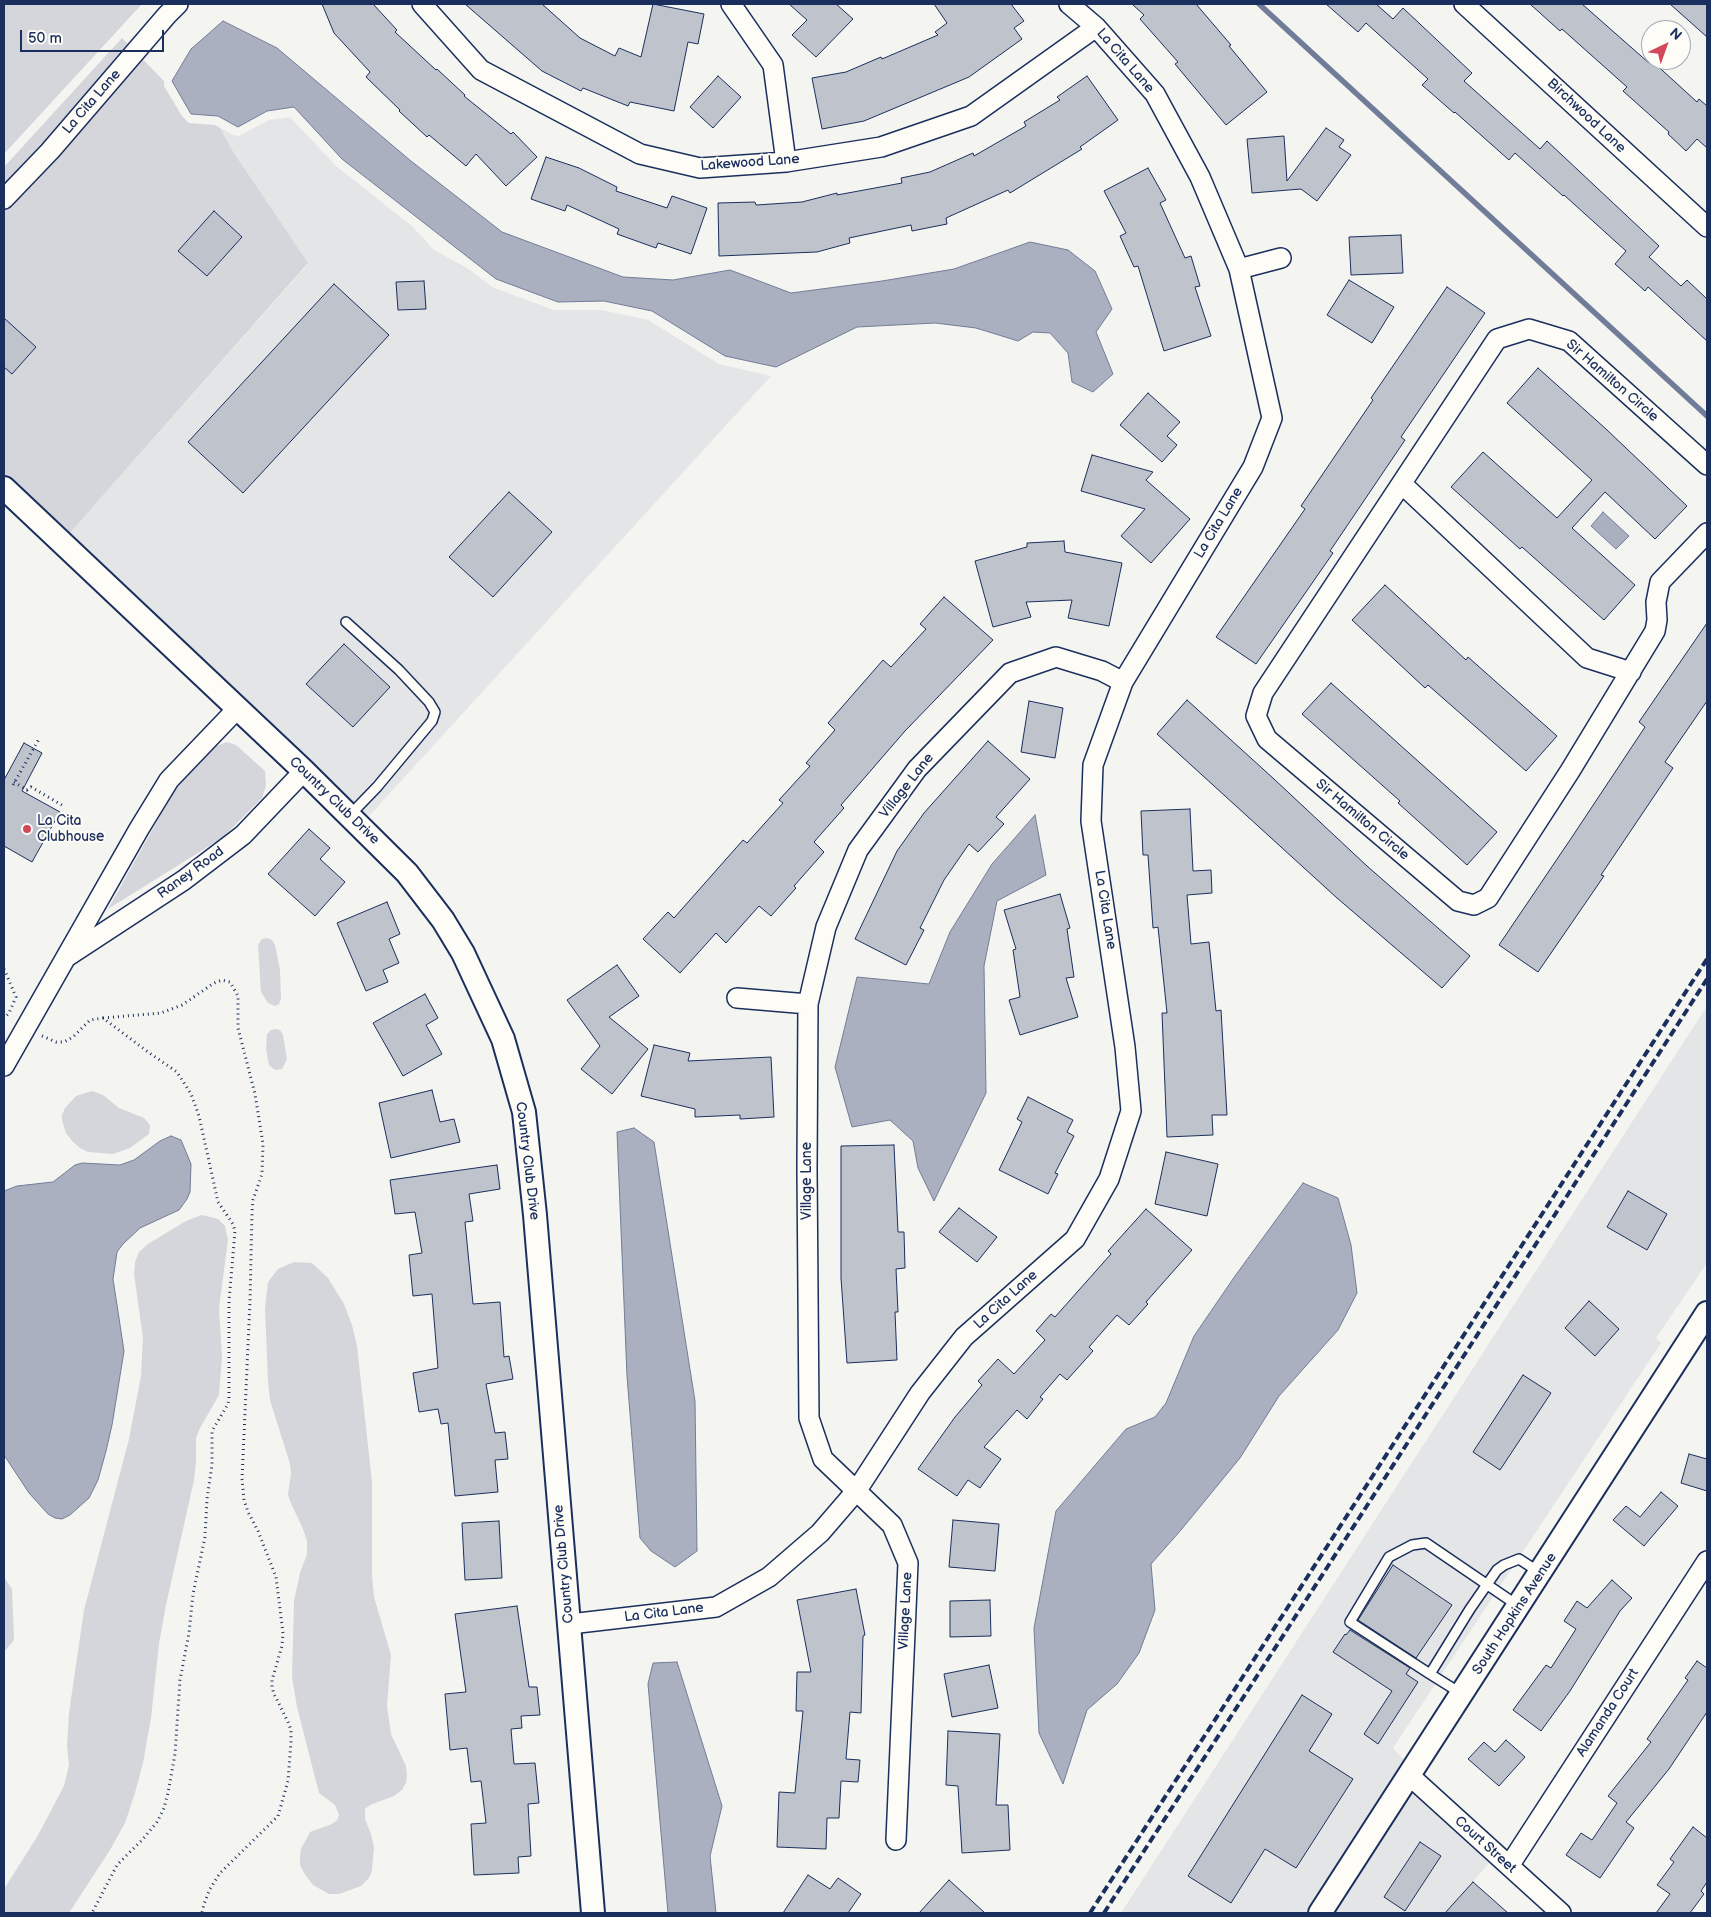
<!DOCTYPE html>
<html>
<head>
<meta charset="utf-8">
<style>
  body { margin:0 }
  #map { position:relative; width:1711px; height:1917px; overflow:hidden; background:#f4f4f1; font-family:"Balsamiq Sans",sans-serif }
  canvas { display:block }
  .frame { position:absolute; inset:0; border:5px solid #1b2f5e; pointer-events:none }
  .north { position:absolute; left:1641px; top:20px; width:50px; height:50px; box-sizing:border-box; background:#fdfcf7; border:1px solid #a3aaba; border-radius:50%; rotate:42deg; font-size:14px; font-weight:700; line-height:20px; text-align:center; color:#1b2f5e }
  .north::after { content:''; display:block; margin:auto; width:18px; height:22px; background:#d1495b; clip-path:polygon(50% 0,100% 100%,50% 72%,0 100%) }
  .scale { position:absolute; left:20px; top:30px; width:144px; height:22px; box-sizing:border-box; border:2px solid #1b2f5e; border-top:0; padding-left:6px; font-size:15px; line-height:18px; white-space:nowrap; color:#1b2f5e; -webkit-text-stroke:4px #fdfcf7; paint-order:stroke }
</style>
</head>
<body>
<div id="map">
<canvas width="1711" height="1917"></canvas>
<div class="frame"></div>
<div class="north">N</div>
<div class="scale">50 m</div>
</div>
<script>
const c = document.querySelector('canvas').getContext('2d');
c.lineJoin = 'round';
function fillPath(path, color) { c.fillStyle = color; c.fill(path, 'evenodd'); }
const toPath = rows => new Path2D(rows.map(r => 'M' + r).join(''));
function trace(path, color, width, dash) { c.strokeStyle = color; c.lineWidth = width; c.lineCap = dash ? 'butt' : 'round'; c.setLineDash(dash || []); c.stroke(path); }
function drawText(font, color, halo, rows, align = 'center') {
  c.font = font + ' "Balsamiq Sans",sans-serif'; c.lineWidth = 4; c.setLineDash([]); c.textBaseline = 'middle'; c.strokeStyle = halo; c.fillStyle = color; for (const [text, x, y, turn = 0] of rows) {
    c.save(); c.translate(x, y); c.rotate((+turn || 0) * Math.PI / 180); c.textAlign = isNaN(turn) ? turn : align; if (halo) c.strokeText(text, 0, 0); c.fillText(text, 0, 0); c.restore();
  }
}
const built = toPath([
  [290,117,336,166,413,227,434,250,467,268,492,287,554,310,602,310,648,320,719,364,771,376,369,816,326,778,69,534,308,264,234,153,220,128,233,135,239,136,269,120],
  [1707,1006,1707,1263,1656,1338,1661,1343,1393,1748,1407,1763,1396,1779,1309,1913,1121,1913],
  [1411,1792,1489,1863,1446,1913,1332,1913]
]);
const green = toPath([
  [4,4,142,4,4,154],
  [122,38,164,81,164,86,182,116,189,123,215,125,220,128,234,153,308,263,69,534,4,473,4,167],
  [227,742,236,745,265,771,266,786,262,798,222,838,108,909,174,791,211,748],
  [267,938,272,940,275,945,280,970,281,999,279,1004,275,1006,268,1003,261,992,258,945,262,939],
  [275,1029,280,1030,283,1035,287,1059,282,1069,275,1070,269,1065,266,1049,267,1034,271,1030],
  [92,1091,103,1095,119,1108,144,1118,150,1125,149,1134,130,1148,113,1154,88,1152,80,1148,73,1142,66,1133,62,1120,62,1115,65,1108,76,1096],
  [202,1215,218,1219,225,1226,228,1240,219,1308,222,1357,219,1395,200,1428,196,1438,196,1462,194,1480,166,1605,159,1644,151,1718,143,1763,135,1793,125,1823,110,1850,69,1913,4,1913,4,1889,37,1837,64,1786,69,1765,67,1746,69,1713,84,1610,129,1439,141,1376,143,1338,134,1274,135,1262,139,1252,148,1244,186,1221],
  [294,1262,312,1263,328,1278,344,1304,352,1325,357,1346,372,1482,372,1576,374,1597,391,1655,387,1706,391,1734,406,1766,407,1775,406,1783,402,1790,394,1796,370,1805,365,1809,365,1819,371,1834,374,1847,372,1871,369,1878,361,1886,339,1894,329,1894,313,1885,304,1873,300,1865,300,1857,301,1849,310,1832,332,1824,337,1820,339,1815,335,1805,319,1793,297,1707,292,1677,294,1601,300,1573,307,1554,307,1541,303,1529,290,1501,288,1494,291,1474,290,1464,270,1400,268,1381,265,1309,268,1282,278,1269],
  [4,1577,12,1589,14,1640,4,1652]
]);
const water = toPath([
  [223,21,277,48,411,161,502,232,623,277,673,280,730,270,791,293,882,281,954,269,1030,242,1068,250,1095,271,1112,309,1096,332,1113,374,1093,392,1072,382,1068,353,1050,333,1033,332,1018,341,976,328,935,323,857,327,776,367,725,356,652,311,604,301,558,302,496,279,342,159,294,107,267,111,238,127,218,116,191,114,172,81,191,49,223,21],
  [1603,512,1629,536,1616,549,1591,526,1603,512],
  [1035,815,1046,875,997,901,984,966,986,1093,934,1201,918,1168,913,1141,890,1120,852,1127,835,1067,857,977,929,984,950,932,992,864,1035,815],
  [634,1128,654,1142,695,1401,697,1551,675,1567,651,1551,640,1538,627,1376,617,1132,634,1128],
  [171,1136,181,1140,191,1164,190,1192,187,1199,179,1210,140,1228,123,1244,117,1252,113,1279,124,1351,112,1425,106,1451,98,1480,89,1498,70,1515,62,1519,55,1518,48,1514,29,1493,4,1455,4,1191,17,1186,53,1182,75,1165,82,1163,120,1165,134,1160,160,1141,171,1136],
  [1303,1183,1338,1198,1351,1245,1357,1293,1338,1330,1279,1396,1240,1458,1181,1530,1151,1564,1155,1610,1139,1653,1117,1684,1087,1710,1063,1784,1039,1733,1034,1628,1056,1511,1126,1429,1155,1417,1166,1403,1194,1336,1235,1276,1303,1183],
  [677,1662,722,1806,710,1856,716,1913,668,1913,648,1684,653,1663,677,1662]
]);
const stream = toPath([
  [1259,4,1707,416]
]);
const building = toPath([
  [322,4,373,4,397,30,395,32,436,70,437,69,465,95,464,96,511,134,513,132,537,157,506,186,476,154,466,166,429,135,427,137,399,111,400,110,366,77,370,72,334,33,322,4],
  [465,4,542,4,580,38,615,56,619,48,641,57,653,4,704,14,698,44,688,42,674,111,630,102,628,106,583,88,581,91,542,71,465,4],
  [789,4,836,4,853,19,816,57,792,35,807,20,789,4],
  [934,4,1011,4,1024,21,1014,28,1022,39,969,77,864,121,822,129,812,78,846,72,881,57,882,59,938,35,935,32,947,23,934,4],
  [1132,4,1196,4,1231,45,1229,46,1267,92,1226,125,1175,64,1178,62,1140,19,1144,15,1132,4],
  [1326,4,1376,4,1393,19,1403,8,1472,73,1464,81,1540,149,1547,141,1659,246,1649,257,1681,286,1687,280,1707,299,1707,341,1648,287,1645,291,1615,264,1626,251,1564,195,1563,196,1515,153,1509,160,1455,112,1454,113,1422,85,1428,79,1366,23,1358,32,1326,4],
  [1530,4,1582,4,1649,63,1651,60,1697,102,1699,99,1707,106,1707,148,1697,139,1686,151,1668,134,1669,132,1623,91,1627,87,1562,29,1560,31,1530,4],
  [1670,4,1707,4,1707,37,1670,4],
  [718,76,741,97,713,128,690,107,718,76],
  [1087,76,1118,120,1080,147,1082,149,1010,193,1008,190,946,218,947,224,912,231,911,225,849,238,850,243,817,252,719,256,718,203,755,202,756,205,802,202,837,193,837,195,902,183,901,178,930,172,973,153,974,156,1026,126,1024,122,1060,100,1057,97,1087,76],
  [1326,128,1344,140,1339,147,1351,155,1317,201,1301,189,1252,193,1247,139,1284,136,1287,181,1326,128],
  [546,157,579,168,617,187,616,191,667,208,672,196,707,208,691,254,658,243,656,248,617,234,619,229,567,205,565,211,531,199,546,157],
  [1148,168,1166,200,1160,203,1185,258,1191,256,1200,286,1195,287,1211,336,1164,351,1138,266,1134,267,1120,236,1126,233,1104,191,1148,168],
  [214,211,242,237,207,276,178,251,214,211],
  [1401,235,1403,273,1351,275,1349,237,1401,235],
  [1349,280,1394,307,1372,343,1327,315,1349,280],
  [424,281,426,309,398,310,396,282,424,281],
  [334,284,389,335,243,493,188,442,334,284],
  [1447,287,1485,313,1401,437,1405,440,1330,551,1333,553,1256,664,1216,637,1305,509,1301,506,1373,400,1371,398,1447,287],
  [4,318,36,347,12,374,4,367,4,318],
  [1538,368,1606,429,1687,506,1655,539,1605,492,1572,528,1635,585,1604,620,1522,547,1520,549,1451,487,1483,452,1557,518,1592,480,1507,403,1538,368],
  [1148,393,1180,422,1167,436,1177,445,1162,462,1120,425,1148,393],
  [1092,455,1153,472,1146,480,1190,519,1151,563,1121,536,1145,509,1081,491,1092,455],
  [509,492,552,532,493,597,449,557,509,492],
  [1064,541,1065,552,1122,563,1109,626,1068,618,1072,600,1026,602,1031,617,993,627,975,561,1027,547,1027,543,1064,541],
  [1385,585,1466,660,1468,657,1557,736,1526,771,1428,685,1425,688,1352,620,1385,585],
  [944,597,993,640,905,731,841,805,844,808,814,842,824,852,794,886,796,888,771,916,759,906,726,943,716,933,680,973,643,939,668,912,674,918,743,840,747,843,783,803,779,800,810,766,806,763,835,730,828,723,883,660,891,667,926,629,920,624,944,597],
  [1707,623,1707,701,1665,762,1673,768,1601,875,1604,876,1538,972,1499,945,1572,837,1645,727,1639,722,1707,623],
  [344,644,390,687,353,727,306,684,344,644],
  [1331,683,1497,832,1467,865,1398,803,1400,801,1302,714,1331,683],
  [1187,700,1274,779,1367,866,1470,956,1442,988,1337,898,1157,734,1187,700],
  [1029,701,1063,708,1055,758,1021,752,1029,701],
  [988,741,1030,779,996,817,1004,824,978,852,969,844,944,880,920,928,924,930,906,965,855,939,897,851,924,813,988,741],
  [24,743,42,753,22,791,60,812,32,862,4,846,4,780,24,743],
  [1190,809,1193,871,1211,870,1212,893,1187,895,1191,944,1209,942,1216,1011,1221,1010,1227,1115,1212,1115,1213,1135,1167,1137,1162,1013,1167,1013,1158,927,1153,928,1148,855,1143,855,1141,811,1190,809],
  [309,829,330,848,320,859,345,882,315,916,268,874,309,829],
  [1060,894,1070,928,1067,929,1074,977,1066,978,1078,1017,1020,1035,1009,1000,1020,997,1013,950,1016,949,1004,910,1060,894],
  [387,902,400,934,389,939,399,963,383,970,388,982,366,991,337,923,387,902],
  [617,965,639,996,609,1017,648,1049,612,1094,581,1069,600,1046,567,1000,617,965],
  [425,994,438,1018,426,1025,442,1054,403,1076,373,1023,425,994],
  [654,1045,690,1053,688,1061,771,1057,774,1117,740,1119,740,1115,695,1117,695,1109,641,1096,654,1045],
  [432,1090,440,1122,454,1119,460,1142,391,1158,379,1103,432,1090],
  [1028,1097,1073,1120,1067,1132,1074,1136,1055,1173,1058,1174,1048,1194,999,1170,1022,1122,1017,1119,1028,1097],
  [894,1145,898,1232,904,1232,905,1268,896,1269,898,1312,895,1312,897,1360,847,1363,841,1278,841,1146,894,1145],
  [1166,1152,1218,1164,1207,1216,1155,1204,1166,1152],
  [497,1165,500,1189,469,1194,473,1221,465,1222,473,1304,500,1302,504,1357,509,1356,513,1379,486,1384,495,1433,505,1432,508,1459,495,1460,498,1492,455,1496,448,1423,441,1424,438,1409,419,1412,413,1373,438,1368,432,1294,413,1296,409,1255,422,1253,415,1212,395,1214,390,1180,497,1165],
  [1628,1191,1667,1214,1647,1250,1607,1227,1628,1191],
  [959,1208,997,1237,977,1262,939,1232,959,1208],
  [1146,1209,1192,1250,1146,1302,1148,1304,1129,1325,1117,1315,1089,1347,1093,1351,1067,1380,1060,1374,1040,1397,1043,1399,1027,1419,1017,1410,984,1447,1001,1459,980,1488,968,1480,957,1496,918,1469,955,1417,982,1385,978,1381,998,1359,1014,1374,1045,1340,1036,1331,1051,1314,1055,1317,1111,1254,1108,1251,1146,1209],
  [1589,1301,1619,1329,1595,1356,1565,1328,1589,1301],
  [1523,1375,1551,1393,1500,1470,1473,1452,1523,1375],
  [1689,1454,1707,1459,1707,1491,1681,1483,1689,1454],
  [1661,1492,1678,1506,1644,1546,1613,1520,1626,1506,1640,1517,1661,1492],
  [953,1520,999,1524,995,1571,949,1567,953,1520],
  [499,1521,502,1578,465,1580,462,1523,499,1521],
  [1393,1565,1452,1605,1416,1658,1358,1620,1393,1565],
  [1612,1580,1632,1598,1620,1611,1570,1691,1541,1731,1513,1710,1546,1665,1551,1668,1576,1629,1564,1621,1577,1601,1587,1608,1612,1580],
  [856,1589,865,1635,863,1636,861,1713,850,1712,846,1759,860,1760,858,1782,841,1781,839,1818,827,1818,826,1849,777,1847,779,1792,795,1793,803,1711,796,1711,797,1672,811,1672,797,1600,856,1589],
  [990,1600,991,1636,950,1637,950,1601,990,1600],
  [517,1606,529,1687,537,1687,540,1715,521,1716,522,1728,511,1729,514,1764,535,1763,539,1803,528,1804,531,1856,518,1857,519,1873,474,1875,471,1824,486,1823,481,1781,471,1782,467,1748,450,1750,445,1694,466,1692,455,1614,517,1606],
  [1350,1630,1410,1668,1406,1674,1418,1682,1378,1744,1364,1734,1392,1691,1333,1652,1345,1634,1346,1635,1350,1630],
  [1697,1661,1707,1668,1707,1712,1669,1769,1626,1822,1634,1828,1600,1878,1566,1855,1581,1833,1592,1840,1617,1803,1608,1796,1651,1742,1647,1739,1688,1680,1685,1678,1697,1661],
  [989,1665,998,1708,952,1717,944,1674,989,1665],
  [1302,1695,1332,1714,1309,1751,1353,1779,1296,1868,1265,1849,1231,1903,1188,1876,1302,1695],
  [948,1731,1000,1734,996,1805,1008,1805,1010,1850,962,1853,958,1786,946,1785,948,1731],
  [1506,1740,1525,1757,1499,1786,1468,1759,1484,1742,1495,1752,1506,1740],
  [1693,1827,1707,1838,1707,1882,1701,1891,1704,1894,1690,1913,1656,1913,1670,1894,1657,1885,1674,1862,1670,1859,1693,1827],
  [1420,1842,1441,1856,1405,1911,1384,1897,1420,1842],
  [808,1875,830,1889,838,1878,861,1894,848,1913,783,1913,808,1875],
  [949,1880,985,1913,919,1913,949,1880],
  [1473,1882,1508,1913,1445,1913,1473,1882]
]);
const path = toPath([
  [14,782,27,790,31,787,62,805],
  [13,785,39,739],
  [4,969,16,997,9,1013,4,1018],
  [103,1018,161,1013,182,1005,214,983,222,980,230,982,238,996,238,1028,255,1094,263,1144,262,1174,253,1200,252,1212,250,1301,242,1479,244,1500,248,1512,258,1531,276,1577,283,1633,282,1646,272,1680,272,1687,274,1694,288,1722,291,1730,291,1741,288,1781,278,1816,220,1873,210,1889,204,1904,202,1913],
  [42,1036,56,1042,64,1042,73,1037,90,1020,103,1018,148,1052,177,1072,191,1094,199,1116,218,1202,233,1224,235,1231,229,1301,229,1398,228,1404,212,1431,212,1465,207,1499,205,1537,193,1594,189,1633,180,1680,175,1754,168,1793,164,1808,157,1822,143,1839,117,1865,92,1913]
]);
const service = toPath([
  [346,622,399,670,429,702,435,712,432,721,377,787,349,816],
  [1430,1674,1350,1622,1389,1557,1412,1545,1426,1543,1517,1605],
  [1462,1694,1430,1674,1470,1609,1497,1570,1504,1565,1519,1559,1539,1572]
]);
const minor = toPath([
  [422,4,481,70,640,154,700,168,786,162,881,147,971,116,1096,27],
  [731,4,773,65,786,162],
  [1464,4,1707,227],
  [4,199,50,151,167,15,178,4],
  [1239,269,1281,258],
  [1707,465,1569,341,1529,329,1497,339,1263,693,1256,716,1267,739,1458,901,1474,905,1488,898,1570,771,1655,631,1657,620,1656,602,1660,582,1707,533],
  [1402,484,1587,658,1631,672],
  [68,956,184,880,243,835,304,771],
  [737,998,808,1004],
  [4,1066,139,829,169,780,237,709],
  [570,1624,716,1607,769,1577,820,1533,857,1490,920,1393,964,1337,1075,1239,1109,1179,1131,1111,1125,1047,1091,821,1093,765,1123,682,1253,467,1272,418,1239,269,1200,177,1155,94,1096,27,1069,4],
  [1410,1776,1561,1913],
  [896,1840,908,1563,892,1525,823,1459,809,1418,807,1169,808,1004,826,927,858,850,917,769,1010,673,1056,657,1102,671,1123,682],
  [1509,1866,1707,1561]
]);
const tertiary = toPath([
  [4,488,304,771,407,873,443,920,463,953,503,1039,524,1112,535,1215,593,1913],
  [1320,1913,1707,1313]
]);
const rail = toPath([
  [1090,1913,1707,959],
  [1104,1913,1707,979]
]);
const markers = [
  [27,829,5,"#d1495b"]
];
const streetNames = [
  ["La Cita Lane",1125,61,49],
  ["La Cita Lane",92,102,-49],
  ["Birchwood Lane",1586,116,43],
  ["Lakewood Lane",750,163,-4],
  ["Sir Hamilton Circle",1612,381,41],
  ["La Cita Lane",1219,523,-59],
  ["Village Lane",907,786,-52],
  ["Country Club Drive",334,801,44],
  ["Sir Hamilton Circle",1362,820,40],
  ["Raney Road",191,873,-36],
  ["La Cita Lane",1105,910,81],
  ["Country Club Drive",527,1161,83],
  ["Village Lane",807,1181,-90],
  ["La Cita Lane",1006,1300,-42],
  ["Country Club Drive",564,1564,-95],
  ["Village Lane",906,1611,-87],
  ["La Cita Lane",664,1613,-7],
  ["South Hopkins Avenue",1515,1614,-57],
  ["Alamanda Court",1608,1713,-57],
  ["Court Street",1485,1845,42]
];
const poiNames = [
  ["La Cita",37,821],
  ["Clubhouse",37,837]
];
fillPath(built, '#e4e5e6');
fillPath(green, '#d4d6db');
fillPath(water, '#aab0bf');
trace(water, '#717c98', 1);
trace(stream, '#717c98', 5.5);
fillPath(building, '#bfc3cc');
trace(building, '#1b2f5e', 1);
trace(service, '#1b2f5e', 12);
trace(minor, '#1b2f5e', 22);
trace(tertiary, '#1b2f5e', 26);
trace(path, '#1b2f5e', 3, [1, 4]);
trace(service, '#fdfcf7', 9);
trace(minor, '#fdfcf7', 19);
trace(tertiary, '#fdfcf7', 22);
trace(rail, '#1b2f5e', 4, [8, 4]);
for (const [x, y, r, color] of markers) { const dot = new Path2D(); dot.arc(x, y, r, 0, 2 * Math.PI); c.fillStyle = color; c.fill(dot); trace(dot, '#fdfcf7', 2); }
drawText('14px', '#1b2f5e', '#fdfcf7', streetNames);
drawText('14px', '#1b2f5e', '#fdfcf7', poiNames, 'left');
</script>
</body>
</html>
